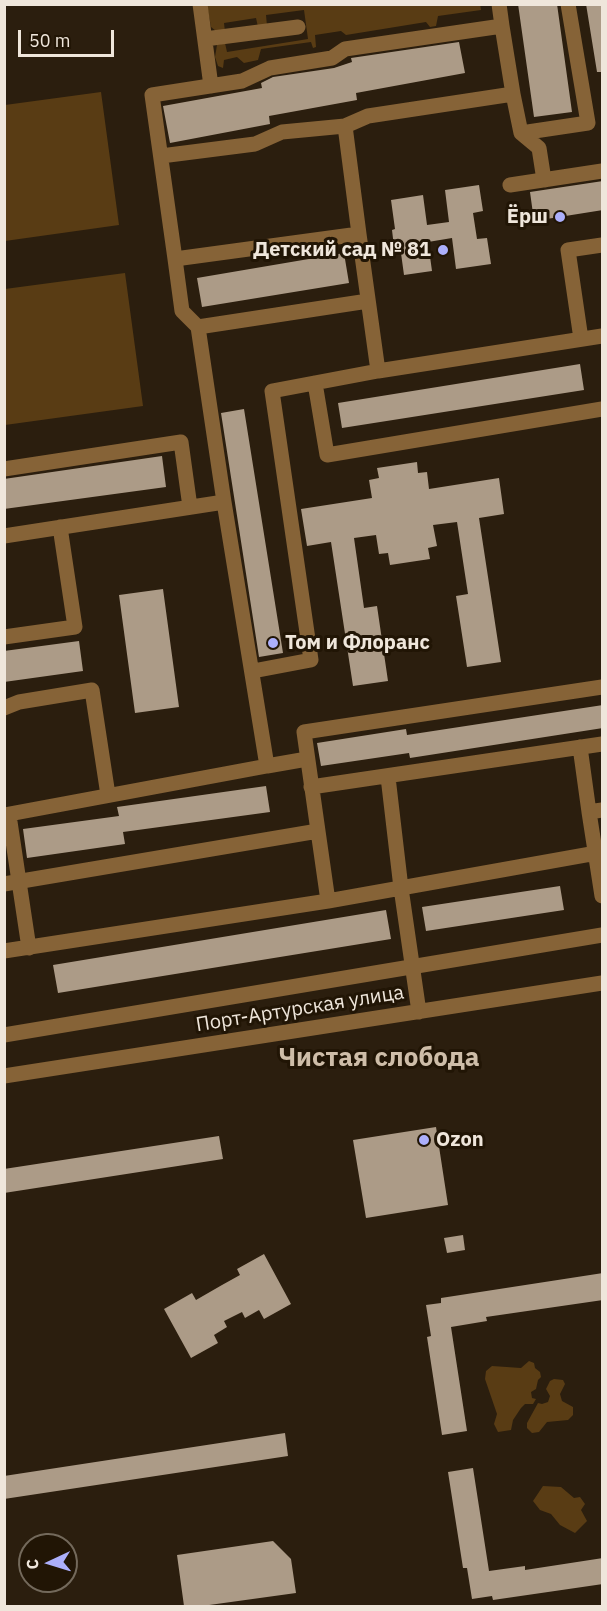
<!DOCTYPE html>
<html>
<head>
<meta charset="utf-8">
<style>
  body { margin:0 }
  #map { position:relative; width:607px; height:1611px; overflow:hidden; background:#2b1e0e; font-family:"IBM Plex Sans",sans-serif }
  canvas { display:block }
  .frame { position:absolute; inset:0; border:6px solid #efe6db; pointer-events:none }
  .north { position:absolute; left:18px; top:1533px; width:60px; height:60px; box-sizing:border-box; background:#211505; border:2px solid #73695b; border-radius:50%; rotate:266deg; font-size:16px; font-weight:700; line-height:24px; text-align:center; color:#efe6db }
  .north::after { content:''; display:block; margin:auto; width:21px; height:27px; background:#acaffb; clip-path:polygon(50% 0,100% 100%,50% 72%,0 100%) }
  .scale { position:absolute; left:18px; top:30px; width:96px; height:27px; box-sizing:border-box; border:3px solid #efe6db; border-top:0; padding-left:8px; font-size:18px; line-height:21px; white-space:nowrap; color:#efe6db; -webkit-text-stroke:4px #211505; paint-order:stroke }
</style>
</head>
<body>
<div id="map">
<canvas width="607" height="1611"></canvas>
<div class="frame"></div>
<div class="north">С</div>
<div class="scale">50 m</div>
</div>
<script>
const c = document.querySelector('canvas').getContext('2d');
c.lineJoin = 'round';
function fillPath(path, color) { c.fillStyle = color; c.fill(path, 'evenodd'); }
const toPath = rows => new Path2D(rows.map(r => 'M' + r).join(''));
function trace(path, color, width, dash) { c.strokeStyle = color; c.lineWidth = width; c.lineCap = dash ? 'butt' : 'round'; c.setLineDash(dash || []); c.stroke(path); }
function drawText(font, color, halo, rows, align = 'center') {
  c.font = font + ' "IBM Plex Sans",sans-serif'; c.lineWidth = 6; c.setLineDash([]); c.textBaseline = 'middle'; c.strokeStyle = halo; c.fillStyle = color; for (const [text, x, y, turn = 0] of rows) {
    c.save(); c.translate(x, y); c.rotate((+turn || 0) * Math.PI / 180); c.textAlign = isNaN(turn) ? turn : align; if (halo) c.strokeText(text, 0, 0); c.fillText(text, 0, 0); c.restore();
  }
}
const green = toPath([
  [480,4,481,10,438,16,436,26,430,27,426,22,346,35,341,31,315,35,316,47,313,48,311,42,261,49,258,60,244,63,237,57,224,60,223,68,218,66,215,57,217,45,225,43,227,52,308,39,304,10,266,15,267,26,258,27,256,18,224,23,225,32,216,31,211,27,207,5],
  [101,92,119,225,5,241,5,105],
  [125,273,143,406,5,425,5,289],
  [529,1361,534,1363,535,1368,540,1372,541,1377,538,1380,536,1389,531,1392,532,1398,536,1399,533,1404,525,1404,521,1408,513,1420,511,1430,498,1432,494,1424,497,1414,485,1379,486,1371,492,1366,521,1368],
  [554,1379,563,1380,565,1384,560,1394,562,1401,573,1407,573,1415,568,1420,547,1422,539,1432,532,1433,527,1428,527,1423,538,1403,542,1404,548,1402,550,1396,546,1389,550,1381],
  [543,1486,561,1487,574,1498,580,1497,585,1504,581,1510,587,1521,575,1533,560,1525,551,1514,540,1510,533,1501]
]);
const building = toPath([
  [518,4,557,4,572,112,534,117],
  [586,4,603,4,603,72,597,72],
  [459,42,465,73,356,93,357,100,269,116,270,124,170,143,163,106,262,88,261,83,273,77,334,68,352,62,351,58],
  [603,181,603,210,534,221,530,192],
  [479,185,483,211,473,213,477,239,487,238,491,264,456,269,452,238,428,242,432,271,404,275,400,246,394,247,392,230,395,229,391,200,423,195,427,225,449,222,445,190],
  [344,253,349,283,202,307,197,278],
  [580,364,584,390,342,428,338,403],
  [244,409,283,653,259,657,221,413],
  [162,456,166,487,4,509,4,479],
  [417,462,418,473,427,472,429,489,499,478,504,514,479,518,501,662,467,667,456,596,468,594,457,522,433,525,437,546,428,548,430,559,390,565,388,553,379,554,376,535,354,538,364,608,377,606,388,681,353,686,331,542,307,546,301,509,372,498,369,480,379,478,377,468],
  [163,589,179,707,135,713,119,595],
  [79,641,83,671,4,682,4,651],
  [603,705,603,728,410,758,409,753,321,766,317,743,406,729,407,735],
  [266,786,270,812,123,832,125,844,27,858,23,829,119,816,117,807],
  [560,886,564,910,426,931,422,907],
  [386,910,391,939,58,993,53,965],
  [436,1127,448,1205,366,1218,353,1140],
  [219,1136,223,1159,4,1193,4,1169],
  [463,1235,465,1250,447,1253,444,1238],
  [264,1254,291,1304,264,1319,259,1310,245,1318,242,1312,224,1321,227,1327,214,1335,218,1343,191,1358,164,1309,192,1293,196,1300,222,1285,240,1275,237,1269],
  [603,1273,603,1300,486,1317,487,1321,451,1327,467,1431,442,1435,427,1337,431,1336,426,1305,441,1303,441,1298],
  [285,1433,288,1456,4,1499,4,1476],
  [473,1468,489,1571,525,1566,525,1570,603,1558,603,1584,493,1600,492,1596,472,1599,467,1568,463,1568,448,1472],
  [273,1541,291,1559,296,1593,202,1606,184,1606,177,1555]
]);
const minor = toPath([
  [200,4,211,86],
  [499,4,502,26],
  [205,39,298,27],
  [345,126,359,234],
  [521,133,588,123,568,4],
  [161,156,255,144,282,132,345,126,368,116,513,94],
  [510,185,602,171],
  [175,259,152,95,242,81,270,68,332,58,345,49,502,26,513,94,521,133,539,148,544,180],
  [198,327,368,301],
  [581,339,568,250,602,245],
  [315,383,327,455,602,409],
  [4,469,181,442,190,507],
  [224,502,198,327,182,311,175,259,359,234,378,371],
  [4,536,224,502,267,766,4,815],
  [4,637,75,627,60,527],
  [253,671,311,660,272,391,378,371,602,336],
  [4,708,19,702,92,690,108,795],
  [580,747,589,812,602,810],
  [267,766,307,759],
  [388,777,401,888,419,1012],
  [311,787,602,744],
  [589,812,602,896],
  [9,815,29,948],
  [318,831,328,901],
  [4,884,318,831,304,732,602,687],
  [4,951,328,901,602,852],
  [4,1035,602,935],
  [4,1076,602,983]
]);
const markers = [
  [560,217,6,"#acaffb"],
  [443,250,6,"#acaffb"],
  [273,643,6,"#acaffb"],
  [424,1140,6,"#acaffb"]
];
const poiNames = [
  ["Ёрш",548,217],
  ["Детский сад № 81",431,250],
  ["Том и Флоранс",285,643,"left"],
  ["Ozon",436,1140,"left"]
];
const streetNames = [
  ["Порт-Артурская улица",300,1009,-9]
];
const districtNames = [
  ["Чистая слобода",379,1058]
];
fillPath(green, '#593c14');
fillPath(building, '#ac9b87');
trace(minor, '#866337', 15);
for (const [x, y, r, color] of markers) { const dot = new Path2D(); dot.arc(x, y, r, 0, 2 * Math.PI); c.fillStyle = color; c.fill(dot); trace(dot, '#211505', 2); }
drawText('bold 20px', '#efe6db', '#211505', poiNames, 'right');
drawText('20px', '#efe6db', '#211505', streetNames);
drawText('bold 26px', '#cebda8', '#211505', districtNames);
</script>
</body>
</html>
